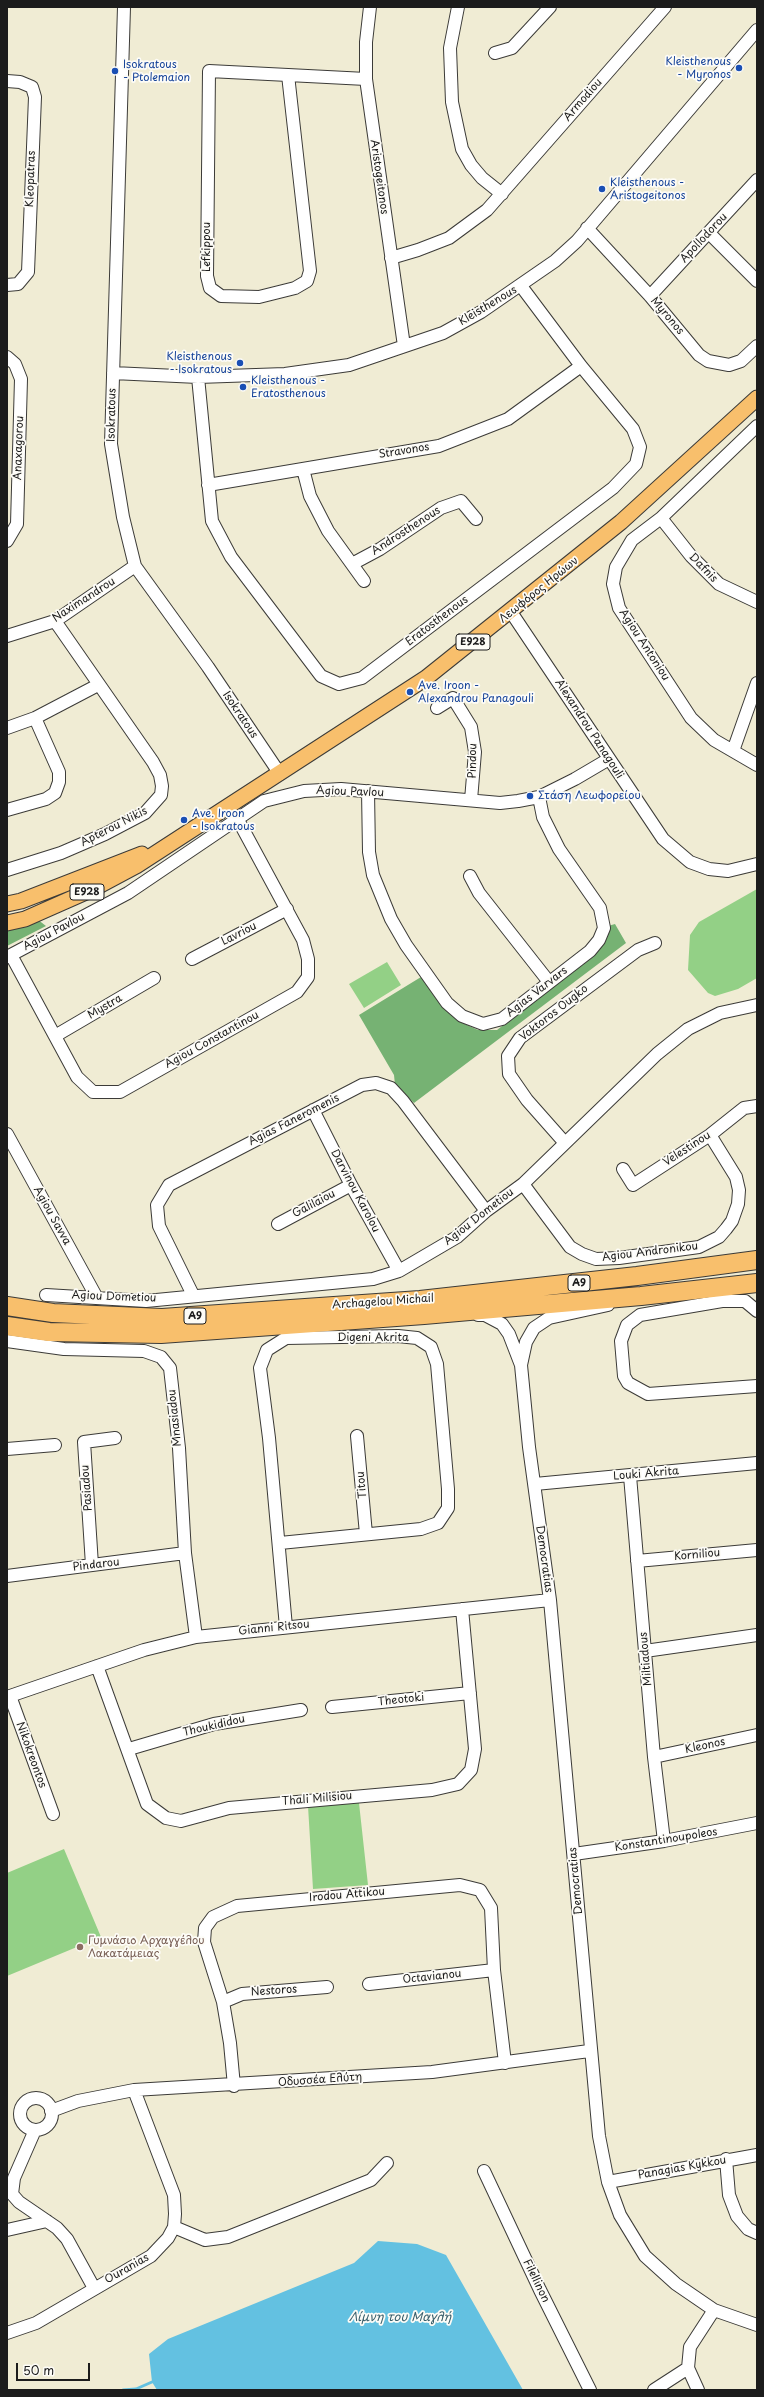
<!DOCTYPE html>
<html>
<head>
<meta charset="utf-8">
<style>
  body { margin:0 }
  #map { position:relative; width:764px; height:2397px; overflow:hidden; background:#f0ecd4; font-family:"Playpen Sans",sans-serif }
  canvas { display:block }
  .frame { position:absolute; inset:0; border:8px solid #1c1c1c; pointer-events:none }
  .scale { position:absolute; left:16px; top:2363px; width:74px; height:18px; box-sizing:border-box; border:2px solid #1c1c1c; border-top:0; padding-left:5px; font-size:12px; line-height:14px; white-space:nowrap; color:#1c1c1c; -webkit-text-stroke:3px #fdfcf7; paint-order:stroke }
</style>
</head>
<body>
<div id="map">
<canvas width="764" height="2397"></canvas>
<div class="frame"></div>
<div class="scale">50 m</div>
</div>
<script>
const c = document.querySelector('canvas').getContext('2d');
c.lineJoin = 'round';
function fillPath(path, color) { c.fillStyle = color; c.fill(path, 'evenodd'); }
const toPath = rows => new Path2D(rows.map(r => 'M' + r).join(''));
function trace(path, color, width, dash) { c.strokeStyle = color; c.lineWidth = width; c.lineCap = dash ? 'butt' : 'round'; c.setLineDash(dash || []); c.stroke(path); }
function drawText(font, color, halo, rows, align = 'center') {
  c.font = font + ' "Playpen Sans",sans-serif'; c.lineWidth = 3.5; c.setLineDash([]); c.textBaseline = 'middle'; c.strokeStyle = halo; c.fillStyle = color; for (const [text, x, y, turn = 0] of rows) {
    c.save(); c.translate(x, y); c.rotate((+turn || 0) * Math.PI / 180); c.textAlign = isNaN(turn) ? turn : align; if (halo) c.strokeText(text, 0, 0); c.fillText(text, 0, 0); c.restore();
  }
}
const green = toPath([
  [757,889,757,978,738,989,715,996,708,993,688,970,690,935,699,922],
  [387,962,401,985,364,1008,349,984],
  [359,1803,368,1885,313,1889,308,1806],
  [64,1849,101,1937,7,1976,7,1873]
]);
const forest = toPath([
  [37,919,46,926,7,946,7,927],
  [615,924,626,943,414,1103,395,1085,394,1075,359,1015,421,977,442,1007,458,1021,478,1030,497,1030,594,954,608,926]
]);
const water = toPath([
  [378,2241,417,2244,446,2255,523,2390,157,2390,152,2382,149,2354,168,2339,354,2263]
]);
const stream = toPath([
  [123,2390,136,2389,152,2382]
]);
const minor = toPath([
  [124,7,111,444,123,517,135,566,208,667,280,774],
  [370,7,366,42,366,79,404,346],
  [458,7,450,48,452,102,462,149,471,165,482,178,502,194],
  [495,53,512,48,550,7],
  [288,75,310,271,307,281,295,288,259,297,221,296,210,288,207,276,209,71,288,75,366,79],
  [7,81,20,82,32,87,35,97,28,272,18,284,7,285],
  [587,228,650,296,699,355,708,361,729,365,741,361,757,346],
  [709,233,757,281],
  [391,258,418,250,449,238,487,210,665,7],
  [650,296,757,180],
  [7,357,15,364,21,379,17,524,7,541],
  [113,373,198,377,285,374,349,365,443,333,481,312,555,261,577,241,757,30],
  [198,377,212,521,231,557,321,676,339,684,362,678,613,488,636,464,640,447,633,429,581,366,521,286],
  [757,426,661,518,632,540,616,567,613,584,619,608,691,718,714,740,757,765],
  [303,469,310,496,328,531,364,581],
  [208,485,439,446,508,419,581,366],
  [661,518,691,556,719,584,757,602],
  [352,564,380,549,441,508,461,501,476,519],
  [511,612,663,839,690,862,709,869,728,871,757,864],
  [7,636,55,621,135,566],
  [437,708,453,698,471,727,475,752,471,800],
  [7,728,35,718,98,685],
  [733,751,757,683],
  [368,791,369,852,373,875,391,919,406,945,447,1003,462,1016,483,1024,502,1019,590,951,599,940,604,928,600,908,559,849,543,817,539,797],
  [7,810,46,799,55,793,59,782,59,772,35,718],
  [7,870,61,853,105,834,145,813,161,795,162,786,160,775,153,762,55,621],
  [470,876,479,893,549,982],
  [11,955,77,1077,93,1092,120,1092,297,992,308,977,308,959,303,940,237,818],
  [7,957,128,893,264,801,304,791,341,789,500,803,518,801,539,797,575,779,609,759],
  [192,959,287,909],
  [55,1036,154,978],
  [313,1110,351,1185,399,1271],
  [7,1134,97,1298],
  [565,1143,527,1100,509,1074,508,1056,520,1038,638,950,655,943],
  [623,1169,633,1185,710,1135,744,1108,757,1106],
  [523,1184,570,1247,582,1254,596,1259,619,1258,699,1247,719,1237,726,1229,732,1221,738,1204,739,1190,736,1177,710,1135],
  [278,1224,351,1185],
  [46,1295,146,1301,373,1279,399,1271,457,1237,486,1211,523,1184,657,1054,688,1029,720,1013,757,1005],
  [193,1295,159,1226,157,1205,169,1185,362,1085,376,1083,391,1088,403,1101,486,1211],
  [608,1305,549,1318,534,1328,526,1342,521,1365,529,1447,550,1600,599,2136,608,2182,620,2215,645,2256,676,2284,714,2310,757,2325],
  [757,1311,745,1301,722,1301,640,1315,627,1325,621,1341,624,1376,628,1383,648,1394,757,1386],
  [478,1315,485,1315,502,1324,509,1334,521,1365],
  [7,1341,64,1349,144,1351,161,1357,170,1368,179,1448,185,1553,196,1637],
  [357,1436,366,1534],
  [7,1449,55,1445],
  [630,1476,654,1757,664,1841],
  [535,1484,757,1463],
  [280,1543,421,1529,438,1523,448,1508,448,1489,437,1364,431,1347,417,1338,398,1336,286,1338,267,1350,260,1368,269,1438,286,1627],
  [637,1561,757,1550],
  [92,1565,84,1442,115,1438],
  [7,1576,185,1553],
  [645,1651,757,1635],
  [97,1666,147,1804,166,1818,181,1821,229,1808,432,1790,458,1784,471,1770,475,1749,462,1609],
  [10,1696,53,1814],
  [7,1697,144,1650,196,1637,550,1600],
  [332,1707,470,1693],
  [129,1749,214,1724,301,1710],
  [654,1757,757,1735],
  [574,1854,664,1841,757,1823],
  [369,1984,494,1970],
  [223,2002,242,1994,327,1987],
  [234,2086,230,2043,223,2002,204,1942,205,1928,213,1917,237,1906,460,1885,480,1890,491,1908,494,1970,505,2063],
  '20 2114a16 16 0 1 1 32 0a16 16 0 1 1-32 0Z',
  [51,2111,78,2101,134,2090,432,2072,589,2051],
  [35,2130,14,2178,12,2194,19,2202,57,2228,67,2239,94,2288],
  [726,2159,729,2195,737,2216,748,2229,757,2233],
  [484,2171,540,2290,590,2390],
  [608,2182,757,2155],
  [174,2227,205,2240,228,2237,371,2180,387,2163],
  [7,2230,47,2221],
  [7,2333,36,2323,151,2256,168,2238,174,2227,175,2214,174,2195,134,2090],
  [654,2390,688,2368],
  [698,2390,688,2368,690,2347,714,2310]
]);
const major = toPath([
  [7,904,21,901,142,854],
  [7,923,25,919,93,889,136,866,426,678,621,522,757,398]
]);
const highway = toPath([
  [7,1306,53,1313,162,1318,420,1300,637,1276,757,1260],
  [7,1326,49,1332,161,1334,424,1315,641,1296,757,1283]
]);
const markers = [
  [739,68,4,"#1a4fb4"],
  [115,71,4,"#1a4fb4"],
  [602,189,4,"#1a4fb4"],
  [240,363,4,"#1a4fb4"],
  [243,387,4,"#1a4fb4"],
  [410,692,4,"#1a4fb4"],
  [530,796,4,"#1a4fb4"],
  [184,820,4,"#1a4fb4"],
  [80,1947,4,"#8d6e63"]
];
const shields = [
  [473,642,34],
  [87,892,34],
  [579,1283,22],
  [195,1316,22]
];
const shieldNames = [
  ["E928",473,642],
  ["E928",87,892],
  ["A9",579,1283],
  ["A9",195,1316]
];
const transitNames = [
  ["Kleisthenous",731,62,"right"],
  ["- Myronos",731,75,"right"],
  ["Isokratous",123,65],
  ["- Ptolemaion",123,78],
  ["Kleisthenous -",610,183],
  ["Aristogeitonos",610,196],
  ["Kleisthenous",232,357,"right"],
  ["- Isokratous",232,370,"right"],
  ["Kleisthenous -",251,381],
  ["Eratosthenous",251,394],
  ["Ave. Iroon -",418,686],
  ["Alexandrou Panagouli",418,699],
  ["Στάση Λεωφορείου",538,796],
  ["Ave. Iroon",192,814],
  ["- Isokratous",192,827]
];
const streetNames = [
  ["Armodiou",583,100,-49],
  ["Aristogeitonos",379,177,82],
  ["Kleopatras",31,179,-88],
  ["Apollodorou",704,238,-47],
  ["Lefkippou",207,247,-90],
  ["Kleisthenous",488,306,-31],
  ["Myronos",667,316,50],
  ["Isokratous",112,415,-89],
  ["Anaxagorou",19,448,-88],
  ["Stravonos",404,451,-9],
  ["Androsthenous",406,531,-33],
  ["Dafnis",703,568,46],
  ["Λεωφόρος Ηρώων",539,590,-39],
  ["Naximandrou",84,600,-33],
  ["Eratosthenous",437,621,-37],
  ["Agiou Antoniou",644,645,57],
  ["Isokratous",240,715,56],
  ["Alexandrou Panagouli",589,729,57],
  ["Pindou",473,761,-89],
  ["Agiou Pavlou",350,792,2],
  ["Apterou Nikis",114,827,-27],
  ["Agiou Pavlou",54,932,-28],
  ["Lavriou",239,934,-27],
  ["Agias Varvars",537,992,-38],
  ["Mystra",105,1007,-30],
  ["Voktoros Ougko",554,1013,-38],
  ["Agiou Constantinou",212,1040,-29],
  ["Agias Faneromenis",294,1120,-27],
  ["Velestinou",687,1149,-33],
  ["Darvinou Karolou",355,1191,62],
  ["Galilaiou",314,1204,-28],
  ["Agiou Savva",52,1216,61],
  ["Agiou Dometiou",479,1217,-38],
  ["Agiou Andronikou",650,1252,-7],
  ["Agiou Dometiou",114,1297,2],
  ["Archagelou Michail",383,1302,-4],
  ["Digeni Akrita",373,1338],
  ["Mnasiadou",175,1418,-96],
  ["Louki Akrita",646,1474,-5],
  ["Titou",362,1485,-95],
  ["Pasiadou",87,1488,-94],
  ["Korniliou",697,1555,-5],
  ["Democratias",544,1559,82],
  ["Pindarou",96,1565,-7],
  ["Gianni Ritsou",274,1628,-6],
  ["Miltiadous",646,1659,-95],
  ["Theotoki",401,1700,-6],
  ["Thoukididou",214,1726,-13],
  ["Kleonos",705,1746,-12],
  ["Nikokreontos",31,1755,70],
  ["Thali Milisiou",317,1799,-5],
  ["Konstantinoupoleos",666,1840,-9],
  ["Democratias",576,1881,-95],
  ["Irodou Attikou",347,1895,-5],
  ["Octavianou",432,1977,-6],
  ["Nestoros",274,1991,-4],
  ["Οδυσσέα Ελύτη",320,2080,-4],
  ["Panagias Kykkou",682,2168,-10],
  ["Ouranias",127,2269,-30],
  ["Filellinon",536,2281,64]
];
const educationNames = [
  ["Γυμνάσιο Αρχαγγέλου",88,1941],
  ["Λακατάμειας",88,1954]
];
const waterNames = [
  ["Λίμνη του Μαγλή",400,2318]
];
fillPath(green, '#93d086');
fillPath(forest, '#76b273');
fillPath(water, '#63c1e1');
trace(stream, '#63c1e1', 3);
trace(minor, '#3c3b38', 14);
trace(major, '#3c3b38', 17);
trace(highway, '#3c3b38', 20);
trace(minor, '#fff', 12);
trace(major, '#f8bf6c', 15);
trace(highway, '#f8bf6c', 18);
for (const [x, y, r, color] of markers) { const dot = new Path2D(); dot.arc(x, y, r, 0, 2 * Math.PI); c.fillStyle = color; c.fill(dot); trace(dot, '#fdfcf7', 1.5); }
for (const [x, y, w] of shields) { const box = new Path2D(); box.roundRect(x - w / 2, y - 8, w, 16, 3); c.fillStyle = '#fdfcf7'; c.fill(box); trace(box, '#1c1c1c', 1); }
drawText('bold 10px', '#1c1c1c', null, shieldNames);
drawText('11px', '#164399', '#fdfcf7', transitNames, 'left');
drawText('11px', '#1c1c1c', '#fdfcf7', streetNames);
drawText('11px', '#785e54', '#fdfcf7', educationNames, 'left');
drawText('italic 12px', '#385e6b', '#fdfcf7', waterNames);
</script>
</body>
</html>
